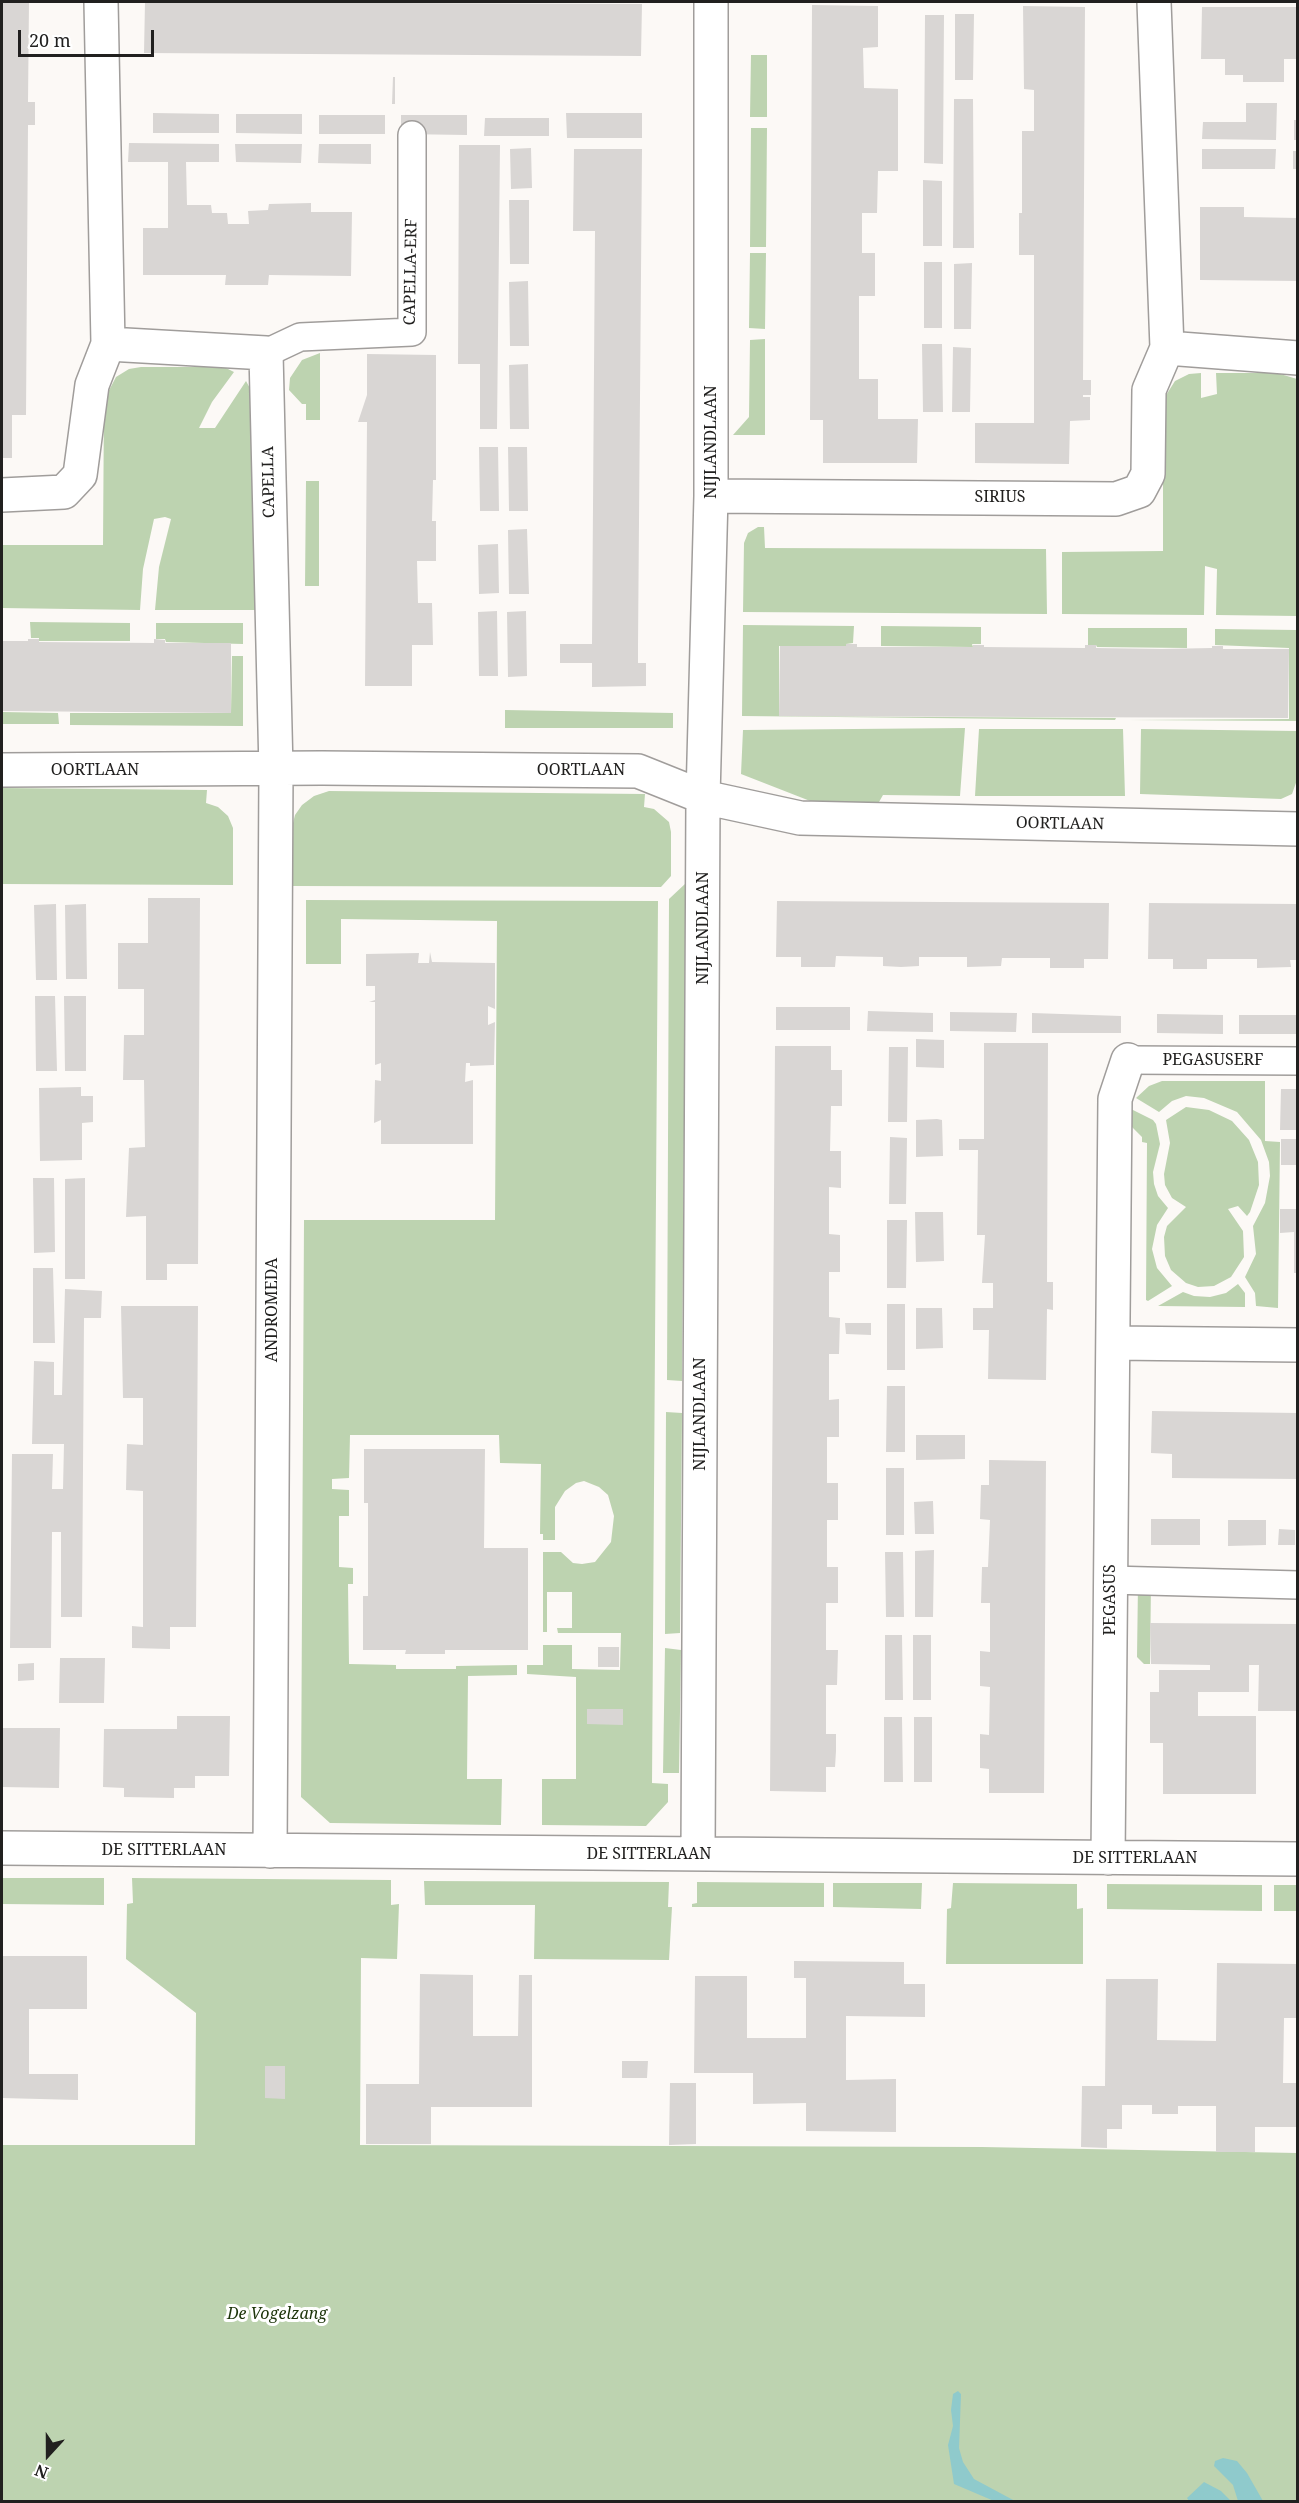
<!DOCTYPE html>
<html>
<head>
<meta charset="utf-8">
<style>
  body { margin:0 }
  #map { position:relative; width:1299px; height:2503px; overflow:hidden; background:#fcf9f6; font-family:"Noto Serif",serif }
  canvas { display:block }
  .frame { position:absolute; inset:0; border:3px solid #21201f; pointer-events:none }
  .north { position:absolute; left:18px; top:2425px; width:60px; height:60px; -webkit-text-stroke:4px #fff; paint-order:stroke; rotate:201deg; font-size:16px; font-weight:700; line-height:24px; text-align:center; color:#21201f }
  .north::after { content:''; display:block; margin:auto; width:21px; height:27px; background:#21201f; clip-path:polygon(50% 0,100% 100%,50% 72%,0 100%) }
  .scale { position:absolute; left:18px; top:30px; width:136px; height:27px; box-sizing:border-box; border:3px solid #21201f; border-top:0; padding-left:8px; font-size:18px; line-height:21px; white-space:nowrap; color:#21201f; -webkit-text-stroke:4px #fff; paint-order:stroke }
</style>
</head>
<body>
<div id="map">
<canvas width="1299" height="2503"></canvas>
<div class="frame"></div>
<div class="north">N</div>
<div class="scale">20 m</div>
</div>
<script>
const c = document.querySelector('canvas').getContext('2d');
c.lineJoin = 'round';
function fillPath(path, color) { c.fillStyle = color; c.fill(path, 'evenodd'); }
const toPath = rows => new Path2D(rows.map(r => 'M' + r).join(''));
function trace(path, color, width, dash) { c.strokeStyle = color; c.lineWidth = width; c.lineCap = dash ? 'butt' : 'round'; c.setLineDash(dash || []); c.stroke(path); }
function drawText(font, color, halo, rows, align = 'center') {
  c.font = font + ' "Noto Serif",serif'; c.lineWidth = 6; c.setLineDash([]); c.textBaseline = 'middle'; c.strokeStyle = halo; c.fillStyle = color; for (const [text, x, y, turn = 0] of rows) {
    c.save(); c.translate(x, y); c.rotate((+turn || 0) * Math.PI / 180); c.textAlign = isNaN(turn) ? turn : align; if (halo) c.strokeText(text, 0, 0); c.fillText(text, 0, 0); c.restore();
  }
}
const green = toPath([
  [751,55,767,55,767,117,750,117],
  [751,128,767,128,766,247,750,247],
  [750,253,766,253,765,329,749,328],
  [765,339,765,435,733,435,749,417,750,340],
  [320,353,320,420,306,420,306,404,302,404,289,390,290,378,302,360],
  [141,367,224,367,234,372,212,402,199,428,215,428,246,381,252,392,256,405,255,610,155,610,159,567,171,519,165,517,154,519,143,569,140,610,2,608,2,545,103,545,104,400,116,377,129,369],
  [1201,373,1201,398,1217,394,1216,373,1277,373,1297,379,1297,616,1216,615,1217,569,1205,566,1204,615,1062,614,1062,552,1163,551,1163,400,1175,381,1189,374],
  [306,481,319,481,319,586,305,586],
  [758,527,764,527,765,548,1046,549,1047,614,743,612,744,543,748,533],
  [30,622,130,623,130,641,39,641,39,638,31,638],
  [156,623,243,623,243,644,166,642,165,639,156,639],
  [743,625,854,626,853,643,846,644,846,646,779,646,779,716,1116,718,1115,720,742,716],
  [881,626,981,627,981,644,972,644,973,647,881,646],
  [1088,628,1187,628,1187,648,1097,647,1096,645,1088,645],
  [1215,629,1297,630,1297,721,1128,720,1289,719,1289,648,1215,645],
  [232,656,243,656,243,726,70,725,70,713,231,713],
  [505,710,673,713,673,728,505,728],
  [2,712,58,713,59,724,2,724],
  [965,728,960,796,883,795,875,809,823,806,741,774,743,730],
  [979,729,1123,729,1125,796,975,796],
  [1141,729,1297,731,1297,780,1292,794,1281,799,1140,794],
  [2,788,207,790,206,803,218,807,228,816,233,828,233,885,2,884],
  [329,791,645,794,644,807,654,809,669,822,671,832,671,876,661,887,293,886,292,827,295,815,302,805,314,796],
  [686,883,682,1381,667,1380,669,899],
  [306,900,658,901,652,1783,668,1784,668,1802,646,1826,542,1825,542,1779,576,1779,576,1677,527,1674,527,1665,543,1665,543,1645,572,1645,572,1669,620,1670,621,1633,558,1633,557,1628,572,1628,572,1592,547,1592,547,1632,543,1632,543,1552,561,1552,573,1563,582,1564,595,1562,611,1542,614,1516,608,1495,599,1487,584,1481,576,1483,565,1491,555,1507,555,1540,543,1540,543,1534,540,1534,541,1464,500,1463,499,1435,350,1435,349,1478,332,1479,332,1489,349,1490,349,1516,339,1516,339,1567,353,1568,353,1584,348,1584,349,1664,396,1665,396,1669,456,1669,456,1666,517,1665,517,1675,468,1676,467,1779,502,1779,501,1825,330,1823,301,1797,304,1220,495,1220,497,921,341,919,341,964,306,964],
  [1162,1081,1265,1081,1265,1141,1280,1142,1278,1308,1256,1306,1255,1293,1245,1277,1256,1254,1253,1226,1265,1203,1270,1176,1269,1162,1261,1140,1237,1112,1204,1098,1186,1096,1172,1101,1159,1112,1136,1098,1149,1086],
  [1186,1107,1209,1110,1232,1121,1249,1140,1258,1162,1259,1185,1250,1212,1247,1216,1238,1206,1228,1209,1243,1231,1244,1257,1231,1277,1214,1286,1198,1287,1186,1283,1171,1270,1165,1256,1164,1237,1167,1226,1186,1207,1172,1198,1165,1185,1164,1174,1170,1143,1166,1120],
  [1131,1109,1153,1120,1156,1124,1160,1144,1153,1172,1154,1184,1158,1196,1168,1208,1157,1225,1152,1249,1157,1268,1172,1286,1148,1301,1146,1300,1147,1143,1142,1142,1142,1137,1129,1124],
  [1238,1284,1245,1293,1245,1307,1158,1306,1183,1292,1194,1296,1210,1297,1226,1293],
  [666,1412,682,1413,680,1633,665,1634],
  [1151,1583,1150,1664,1144,1664,1137,1657,1138,1584],
  [665,1648,681,1650,679,1773,663,1773],
  [2,1878,104,1878,104,1905,2,1904],
  [132,1878,391,1880,391,1905,399,1904,397,1959,361,1958,360,2145,982,2147,1297,2153,1297,2501,2,2502,2,2145,195,2145,196,2013,126,1959,127,1904,133,1903],
  [424,1881,669,1882,668,1907,672,1907,669,1960,534,1959,535,1905,425,1905],
  [697,1882,824,1883,824,1907,692,1907,692,1904,697,1903],
  [833,1883,922,1883,921,1909,833,1907],
  [953,1883,1077,1884,1077,1909,1083,1908,1083,1964,946,1964,947,1909,951,1908],
  [1107,1884,1262,1885,1262,1911,1107,1909],
  [1274,1885,1297,1885,1297,1911,1274,1911]
]);
const water = toPath([
  [958,2391,961,2394,959,2448,963,2462,974,2479,1015,2501,994,2501,954,2484,948,2445,953,2426,951,2410,953,2394],
  [1223,2458,1237,2461,1247,2473,1263,2501,1238,2501,1233,2485,1214,2466,1215,2461],
  [1204,2482,1221,2491,1231,2501,1189,2501,1187,2498]
]);
const building = toPath([
  [2,2,29,2,28,102,35,102,35,125,28,125,26,415,12,415,12,458,2,458],
  [145,2,642,4,641,56,144,53],
  [812,5,878,6,878,47,863,48,864,88,898,89,898,171,878,171,877,213,862,213,862,253,875,253,875,296,859,296,859,379,878,379,878,419,918,419,917,463,823,463,823,420,810,420],
  [1023,6,1085,7,1083,380,1091,380,1091,395,1083,395,1083,397,1090,397,1090,420,1070,421,1069,464,975,463,975,423,1034,423,1034,255,1019,255,1019,213,1022,213,1022,131,1034,131,1034,90,1024,89],
  [1202,7,1298,7,1298,59,1284,59,1284,82,1243,82,1243,75,1225,75,1225,59,1201,59],
  [955,14,974,14,973,80,955,80],
  [925,15,944,15,943,164,924,163],
  [393,77,395,77,395,104,392,104],
  [954,99,973,99,974,248,953,248],
  [1246,103,1277,103,1276,140,1202,139,1203,122,1246,122],
  [153,113,219,114,219,133,153,133],
  [566,113,642,113,642,138,567,138],
  [236,114,302,114,302,134,236,133],
  [319,115,385,115,385,134,319,134],
  [401,115,467,115,467,135,401,134],
  [485,118,549,118,549,136,484,136],
  [1294,120,1298,120,1298,140,1294,140],
  [129,143,219,144,219,162,186,162,187,205,211,205,212,213,227,213,228,224,249,224,248,211,268,210,269,204,311,203,311,212,352,212,351,276,269,275,268,285,225,285,226,275,143,275,143,228,168,228,168,162,128,162],
  [235,144,302,144,301,163,236,162],
  [319,144,371,144,371,164,318,163],
  [459,145,500,145,497,429,480,429,480,364,458,364],
  [531,148,532,188,511,189,510,149],
  [574,149,642,149,638,645,638,663,646,663,646,686,592,687,592,663,560,663,560,644,592,644,595,231,573,231],
  [1202,149,1276,149,1275,169,1202,169],
  [1293,151,1298,151,1298,169,1293,169],
  [923,180,942,181,942,246,923,246],
  [509,200,529,200,529,264,510,264],
  [1200,207,1244,207,1244,217,1298,218,1298,281,1200,280],
  [924,262,942,262,942,328,924,328],
  [972,263,971,329,954,329,954,264],
  [528,281,529,346,510,346,509,282],
  [922,344,942,344,943,412,923,412],
  [953,347,971,348,970,412,952,412],
  [367,354,436,355,436,480,433,480,432,521,436,521,436,561,417,561,418,603,432,603,433,645,412,645,412,686,365,686,367,422,358,422,367,395],
  [528,364,529,429,510,429,509,365],
  [479,447,498,447,499,511,480,511],
  [508,447,527,447,528,511,509,511],
  [527,529,529,594,509,594,508,530],
  [498,544,499,593,479,594,478,545],
  [497,611,498,676,479,676,478,612],
  [526,611,527,676,508,677,507,612],
  [28,639,39,639,39,642,154,643,154,639,165,640,165,643,231,643,231,713,2,711,2,641,28,641],
  [846,644,857,644,857,647,973,647,973,645,984,645,984,647,1085,648,1085,645,1096,645,1096,648,1162,649,1212,648,1212,646,1223,646,1223,649,1289,649,1288,718,779,716,780,646,846,646],
  [148,898,200,898,198,1264,167,1264,167,1280,146,1280,146,1216,126,1217,129,1148,145,1147,144,1080,123,1080,124,1035,144,1035,144,989,118,989,118,943,148,943],
  [777,901,1109,903,1108,959,1084,959,1084,968,1050,968,1050,958,1002,958,1001,966,967,967,967,957,919,957,919,966,901,967,883,966,883,957,836,956,835,967,801,967,801,957,776,957],
  [1149,903,1298,904,1298,960,1290,960,1291,967,1257,968,1257,959,1207,959,1207,969,1173,969,1173,959,1148,959],
  [56,904,57,980,36,980,34,905],
  [86,904,87,979,66,979,65,905],
  [430,952,432,962,495,963,495,1009,488,1006,488,1025,495,1022,494,1065,470,1066,470,1063,466,1063,465,1082,473,1080,473,1144,381,1144,381,1120,374,1123,375,1080,381,1081,381,1063,375,1065,375,1002,369,1002,375,1000,375,986,366,986,366,954,419,953,418,963,429,963],
  [35,996,55,996,57,1071,36,1071],
  [64,996,86,996,86,1071,65,1071],
  [776,1007,850,1007,850,1030,776,1030],
  [868,1011,933,1013,933,1032,867,1031],
  [950,1012,1017,1013,1016,1032,950,1031],
  [1032,1013,1121,1016,1121,1033,1032,1033],
  [1157,1014,1223,1015,1223,1034,1157,1033],
  [1239,1015,1298,1015,1298,1034,1239,1034],
  [916,1039,944,1040,944,1068,916,1067],
  [984,1043,1048,1043,1047,1282,1053,1282,1053,1310,1047,1309,1046,1380,988,1379,989,1330,973,1330,973,1308,993,1308,993,1283,982,1283,985,1235,977,1235,978,1150,959,1150,959,1139,984,1139],
  [775,1046,831,1046,831,1070,842,1070,842,1106,831,1106,830,1151,841,1151,841,1188,829,1187,829,1234,840,1235,840,1272,829,1272,829,1317,840,1318,839,1354,829,1354,829,1400,839,1399,839,1437,827,1437,827,1483,838,1483,838,1520,827,1520,827,1567,838,1567,838,1603,826,1603,826,1650,838,1650,837,1685,826,1685,826,1734,836,1734,836,1751,835,1767,826,1767,826,1792,770,1791],
  [889,1047,908,1047,907,1122,888,1122],
  [81,1087,81,1096,93,1096,93,1122,82,1123,82,1160,40,1161,39,1088],
  [1281,1089,1298,1089,1298,1130,1280,1130],
  [937,1119,942,1120,943,1156,916,1157,916,1120],
  [890,1137,907,1138,906,1204,889,1204],
  [1281,1139,1298,1139,1298,1165,1281,1165],
  [33,1178,54,1178,55,1252,34,1253],
  [85,1178,85,1279,65,1279,65,1179],
  [1280,1209,1298,1209,1298,1273,1294,1273,1294,1232,1280,1233],
  [915,1212,943,1212,944,1261,916,1262],
  [887,1220,907,1220,906,1288,887,1288],
  [33,1268,53,1268,55,1343,33,1343],
  [65,1289,102,1291,101,1318,84,1318,82,1617,61,1617,61,1532,52,1532,51,1648,10,1648,12,1454,53,1454,52,1489,63,1489,64,1444,32,1444,34,1361,54,1362,54,1395,62,1395],
  [887,1304,905,1304,905,1370,887,1370],
  [121,1306,198,1306,196,1627,170,1627,170,1649,132,1648,132,1626,143,1627,143,1491,126,1490,127,1444,143,1445,143,1398,123,1398],
  [916,1308,942,1308,943,1348,916,1349],
  [845,1323,871,1323,871,1335,846,1334],
  [887,1386,905,1386,905,1452,886,1452],
  [1152,1411,1298,1413,1298,1479,1172,1478,1172,1454,1151,1453],
  [916,1435,965,1435,965,1459,916,1460],
  [364,1449,485,1449,484,1548,528,1548,528,1650,445,1650,445,1654,405,1654,406,1650,363,1650,363,1596,368,1596,368,1503,364,1503],
  [989,1460,1046,1461,1044,1793,989,1793,989,1769,980,1768,980,1734,989,1735,990,1687,980,1686,980,1651,990,1652,990,1603,981,1603,982,1567,988,1567,990,1520,980,1519,981,1485,989,1485],
  [886,1468,904,1468,904,1535,886,1535],
  [933,1501,934,1534,915,1534,914,1502],
  [1151,1519,1200,1519,1200,1545,1151,1545],
  [1228,1520,1266,1520,1266,1545,1228,1546],
  [1279,1529,1295,1530,1295,1545,1278,1545],
  [934,1550,933,1617,915,1617,915,1551],
  [885,1552,903,1552,904,1617,886,1617],
  [1150,1623,1298,1624,1298,1711,1258,1711,1259,1665,1249,1665,1249,1692,1198,1692,1198,1716,1256,1716,1256,1794,1163,1794,1163,1743,1150,1743,1150,1692,1159,1692,1159,1670,1210,1670,1210,1665,1151,1664],
  [885,1635,902,1635,903,1700,885,1700],
  [913,1635,931,1635,931,1700,913,1700],
  [598,1647,619,1647,619,1667,598,1667],
  [60,1658,105,1658,104,1703,59,1703],
  [34,1663,34,1680,18,1681,18,1664],
  [587,1709,623,1709,623,1725,587,1724],
  [177,1716,230,1716,229,1776,195,1776,195,1788,174,1788,174,1798,124,1797,124,1788,103,1787,104,1729,177,1729],
  [884,1717,902,1717,903,1782,884,1782],
  [914,1717,932,1717,932,1782,914,1782],
  [2,1728,60,1728,59,1788,2,1787],
  [2,1956,87,1956,87,2009,29,2009,29,2074,78,2074,78,2100,2,2098],
  [794,1961,904,1962,904,1984,925,1984,925,2017,846,2016,846,2080,896,2079,896,2132,806,2131,806,2103,753,2104,753,2073,694,2073,695,1976,747,1976,747,2038,806,2038,806,1978,794,1978],
  [1217,1963,1298,1964,1298,2018,1284,2018,1283,2083,1298,2083,1298,2127,1255,2127,1255,2152,1216,2152,1216,2106,1178,2106,1178,2114,1152,2114,1152,2105,1122,2105,1122,2129,1107,2129,1107,2148,1081,2147,1082,2086,1105,2086,1106,1979,1158,1979,1157,2040,1216,2041],
  [420,1974,473,1975,473,2036,518,2036,519,1975,532,1975,532,2107,431,2107,431,2144,366,2144,366,2084,419,2084],
  [622,2061,648,2061,647,2078,622,2078],
  [265,2066,285,2066,285,2099,265,2098],
  [670,2083,696,2083,696,2144,669,2145]
]);
const lane = toPath([
  [266,353,300,337,412,332,412,135],
  [1128,1060,1298,1061],
  [1110,1580,1298,1585]
]);
const street = toPath([
  [108,344,266,353,276,770,270,1851],
  [1167,348,1298,358],
  [2,495,64,492,80,475,92,385,108,344,101,2],
  [711,496,1116,499,1139,491,1148,474,1149,390,1167,348,1154,2],
  [2,770,322,768,638,771,703,797,800,818,1298,829],
  [1113,1343,1298,1345],
  [2,1848,1298,1859],
  [698,1854,703,797,711,496,711,2],
  [1108,1858,1115,1099,1128,1060]
]);
const streetNames = [
  ["CAPELLA-ERF",411,272,-89],
  ["NIJLANDLAAN",711,442,-90],
  ["CAPELLA",269,482,-91],
  ["SIRIUS",1000,497],
  ["OORTLAAN",95,770],
  ["OORTLAAN",581,770],
  ["OORTLAAN",1060,824,1],
  ["NIJLANDLAAN",703,928,-90],
  ["PEGASUSERF",1213,1060],
  ["ANDROMEDA",272,1310,-90],
  ["NIJLANDLAAN",700,1414,-90],
  ["PEGASUS",1110,1600,-90],
  ["DE SITTERLAAN",164,1850],
  ["DE SITTERLAAN",649,1854],
  ["DE SITTERLAAN",1135,1858]
];
const parkNames = [
  ["De Vogelzang",277,2314]
];
fillPath(green, '#bdd3b0');
fillPath(water, '#8fcacc');
fillPath(building, '#d9d6d4');
trace(lane, '#a09d9b', 30);
trace(street, '#a09d9b', 36);
trace(lane, '#fff', 27);
trace(street, '#fff', 33);
drawText('16px', '#21201f', '#fff', streetNames);
drawText('italic 16px', '#1c3409', '#fff', parkNames);
</script>
</body>
</html>
